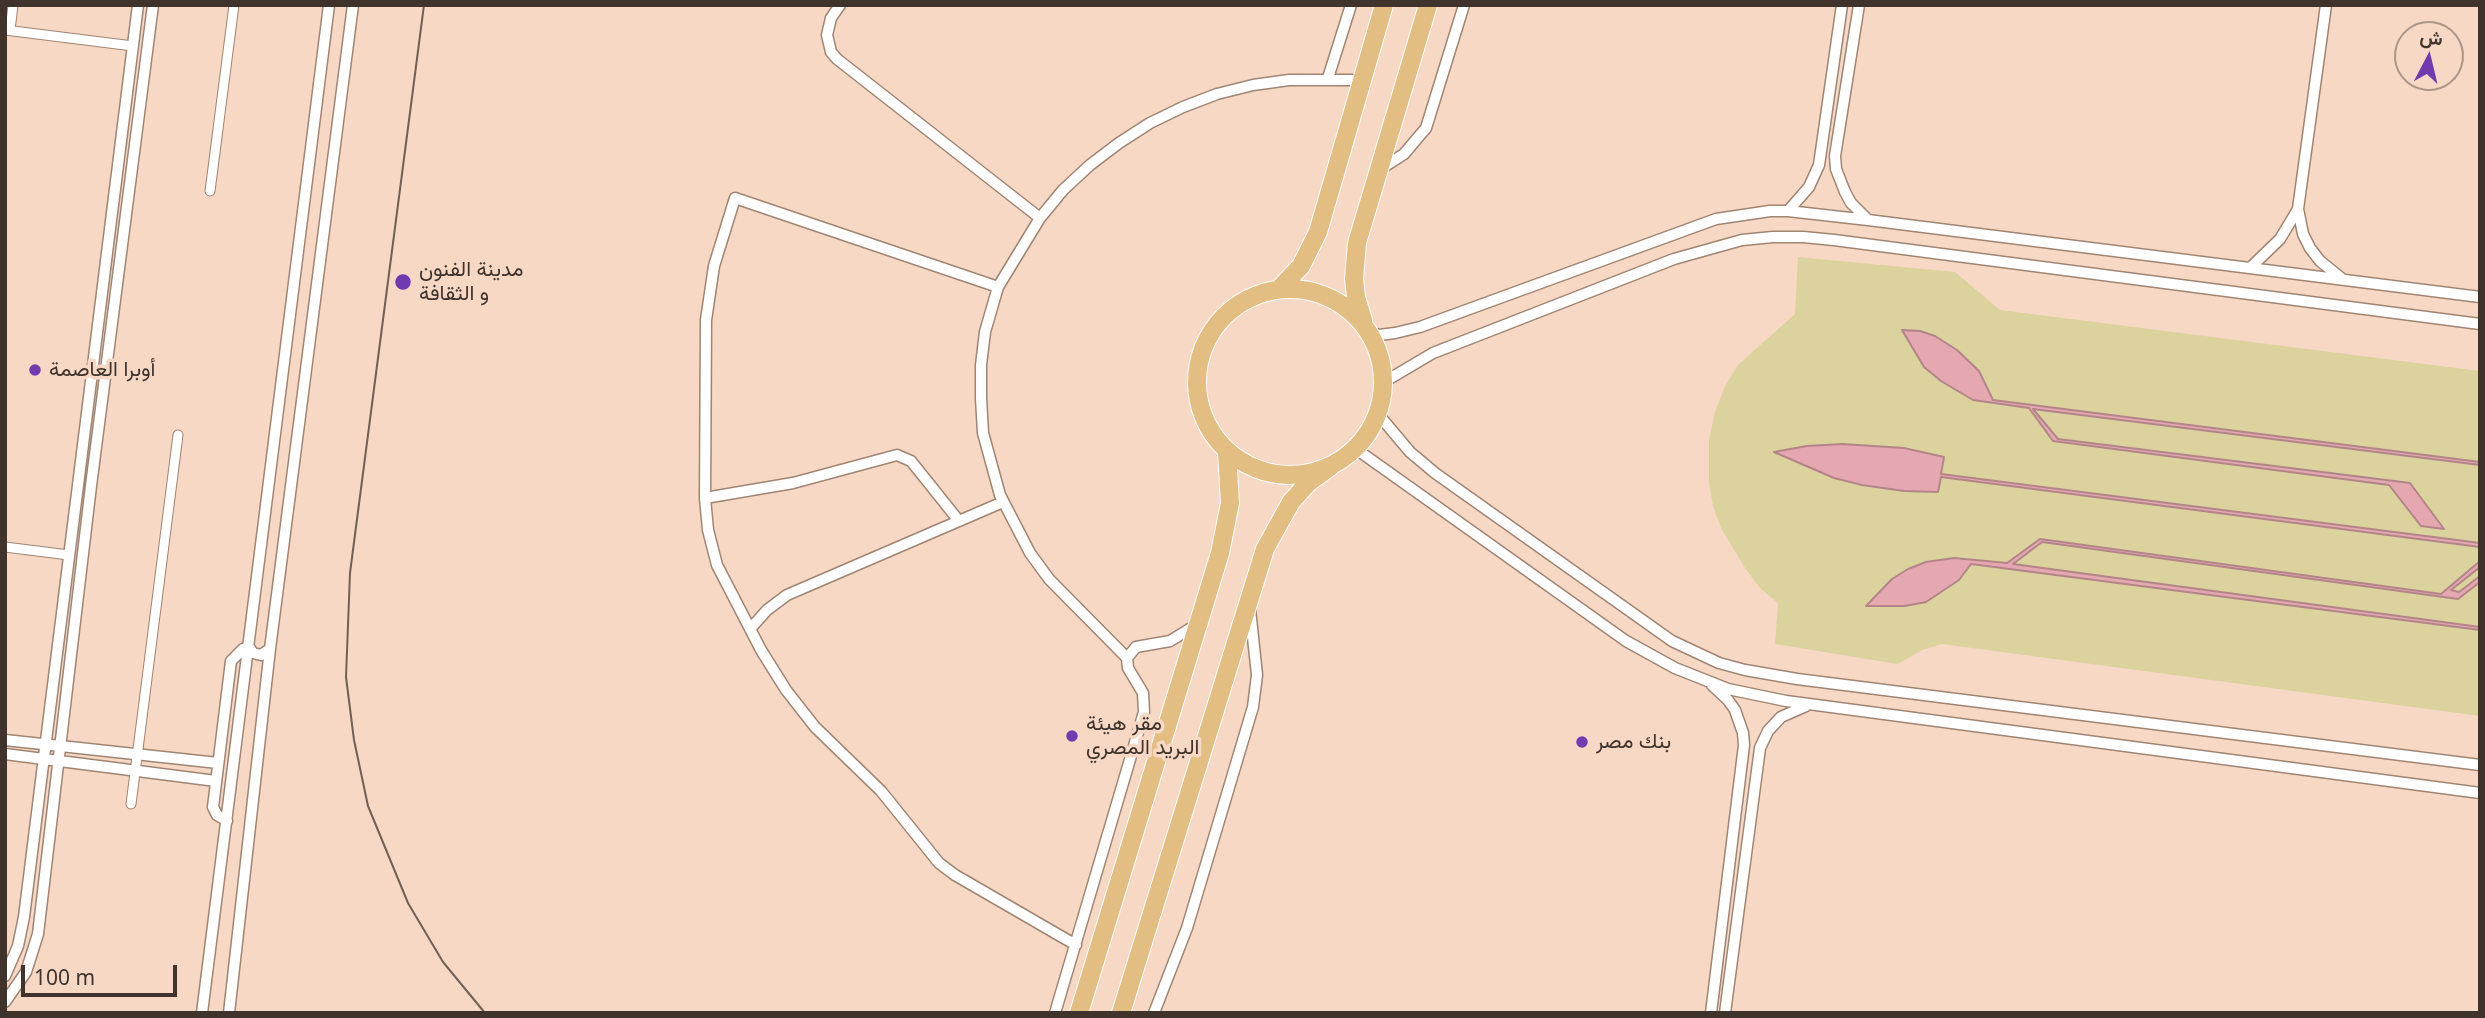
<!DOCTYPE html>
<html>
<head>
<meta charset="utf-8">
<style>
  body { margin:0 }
  #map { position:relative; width:2485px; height:1018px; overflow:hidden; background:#f6d8c5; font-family:"Noto Sans",Vazirmatn,sans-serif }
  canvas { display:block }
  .frame { position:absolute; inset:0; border:7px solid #3f332c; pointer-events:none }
  .north { position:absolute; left:2394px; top:21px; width:70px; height:70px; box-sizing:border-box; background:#f6d8c5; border:2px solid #ad9688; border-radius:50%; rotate:7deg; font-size:19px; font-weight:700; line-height:28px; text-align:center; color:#3f332c }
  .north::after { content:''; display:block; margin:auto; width:24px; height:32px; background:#713ab0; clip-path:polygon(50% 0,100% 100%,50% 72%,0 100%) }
  .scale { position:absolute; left:21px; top:965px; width:156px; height:32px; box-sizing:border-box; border:4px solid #3f332c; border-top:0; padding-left:9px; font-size:21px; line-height:24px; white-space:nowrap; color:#3f332c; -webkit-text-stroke:5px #f6d8c5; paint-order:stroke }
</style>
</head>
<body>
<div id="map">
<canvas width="2485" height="1018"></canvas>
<div class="frame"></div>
<div class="north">ش</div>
<div class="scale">100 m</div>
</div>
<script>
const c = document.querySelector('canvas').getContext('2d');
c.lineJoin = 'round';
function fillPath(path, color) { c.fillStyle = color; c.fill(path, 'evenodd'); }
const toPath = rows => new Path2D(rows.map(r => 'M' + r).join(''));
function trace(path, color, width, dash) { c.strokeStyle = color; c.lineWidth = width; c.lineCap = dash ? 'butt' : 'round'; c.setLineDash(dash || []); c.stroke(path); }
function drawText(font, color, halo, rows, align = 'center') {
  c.font = font + ' "Noto Sans",Vazirmatn,sans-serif'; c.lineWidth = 7; c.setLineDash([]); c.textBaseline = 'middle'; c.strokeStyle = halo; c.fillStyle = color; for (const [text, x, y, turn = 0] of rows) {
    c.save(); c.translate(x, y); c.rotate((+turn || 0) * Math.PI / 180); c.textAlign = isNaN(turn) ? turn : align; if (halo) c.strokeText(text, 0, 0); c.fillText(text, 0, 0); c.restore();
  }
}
const green = toPath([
  [1798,257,1955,272,2000,310,2480,371,2480,716,1942,644,1922,650,1898,664,1775,644,1778,603,1760,588,1745,568,1721,528,1713,506,1709,483,1709,440,1715,412,1725,386,1738,365,1795,314]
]);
const water = toPath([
  [1902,330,1920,331,1935,336,1957,350,1979,371,1993,400,2480,462,2480,465,2033,409,2058,439,2410,483,2444,529,2421,526,2389,485,2053,441,2029,408,1973,400,1941,381,1924,367,1902,330],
  [1842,444,1904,448,1944,457,1941,474,2480,543,2480,547,1941,477,1938,492,1904,491,1862,485,1834,478,1774,452,1807,446,1842,444],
  [2040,539,2441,594,2480,561,2480,567,2451,590,2459,592,2480,576,2480,582,2458,599,2042,542,2013,564,2480,627,2480,630,1971,564,1959,580,1926,602,1905,606,1866,606,1892,579,1908,569,1926,562,1954,558,2007,563,2040,539]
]);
const pedestrian = toPath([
  [5,30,133,46],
  [10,30,13,5],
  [210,191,234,5],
  [5,547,69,555],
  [131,804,178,435]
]);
const minor = toPath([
  [840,5,831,18,827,35,831,52,837,59,1040,218],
  [1859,5,1835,156,1836,169,1845,192,1851,203,1868,220],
  [2326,5,2298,209,2303,234,2310,248,2320,261,2341,278],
  [1328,78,1351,5],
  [1379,170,1404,154,1426,128,1464,5],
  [1788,211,1809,187,1819,165,1842,5],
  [2250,268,2280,239,2298,209],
  [998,287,735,198,714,266,706,320,705,498,708,530,717,565,761,650,786,690,815,727,881,791,939,863,955,875,1076,945],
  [1369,332,1379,335,1395,333,1420,327,1716,219,1770,211,1788,211,1868,220,2480,297],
  [1384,382,1433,353,1674,259,1742,240,1773,237,1803,237,1834,240,2480,324],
  [1378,414,1410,452,1435,473,1672,641,1719,663,1745,670,1797,679,2480,765],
  [1356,449,1626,641,1675,668,1728,689,1786,701,2480,793],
  [705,498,793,483,897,455,911,461,959,521],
  [750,629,767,610,787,595,1003,502],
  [1127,658,1049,579,1030,553,1000,495,983,433,981,398,981,365,985,332,998,287,1040,218,1063,190,1090,165,1119,143,1150,123,1183,107,1217,94,1253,85,1289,80,1362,80],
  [5,740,218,763],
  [5,754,216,781],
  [227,821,217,815,213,807,231,661,243,649,249,647,253,653,261,655,270,649],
  [5,976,18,946,24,917,138,5],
  [5,1002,26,972,38,934,91,486,153,5],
  [202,1013,329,5],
  [229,1013,270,649,353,5],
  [1055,1013,1144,712,1143,693,1128,668,1127,658,1136,647,1170,641,1196,625],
  [1154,1013,1187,928,1253,707,1257,675,1250,609],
  [1711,1013,1744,745,1743,733,1735,710,1728,700,1712,685],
  [1725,1013,1760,748,1768,731,1781,717,1806,706]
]);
const primary = toPath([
  '1197 382a93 93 0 1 1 186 0a93 93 0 1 1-186 0Z',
  [1279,289,1301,266,1318,232,1384,5],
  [1363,320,1356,297,1354,279,1357,243,1428,5],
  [1079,1013,1220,553,1230,503,1227,452],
  [1121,1013,1265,549,1291,502,1308,483,1330,467]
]);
const tram = toPath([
  [424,5,350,573,346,677,354,740,368,806,408,903,443,962,485,1013]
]);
const markers = [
  [403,282,9,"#713ab0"],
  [35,370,7,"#713ab0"],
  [1072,736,7,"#713ab0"],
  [1582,742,7,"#713ab0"]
];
const poiNames = [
  ["مدينة الفنون",419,270],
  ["و الثقافة",419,294],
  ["أوبرا العاصمة",49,370],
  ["مقر هيئة",1086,724],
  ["البريد المصري",1086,748],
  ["بنك مصر",1596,742]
];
fillPath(green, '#dbd29e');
fillPath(water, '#e5a8b1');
trace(water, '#b38589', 2);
trace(pedestrian, '#a08573', 11);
trace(minor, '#a08573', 13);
trace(primary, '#fff', 20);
trace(pedestrian, '#fff', 9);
trace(minor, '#fff', 10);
trace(primary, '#e2be83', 18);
trace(tram, '#716056', 2);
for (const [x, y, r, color] of markers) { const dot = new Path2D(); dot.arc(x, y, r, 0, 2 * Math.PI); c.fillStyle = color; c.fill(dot); trace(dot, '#f6d8c5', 2.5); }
drawText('21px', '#3f332c', '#f6d8c5', poiNames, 'left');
</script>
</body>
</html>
